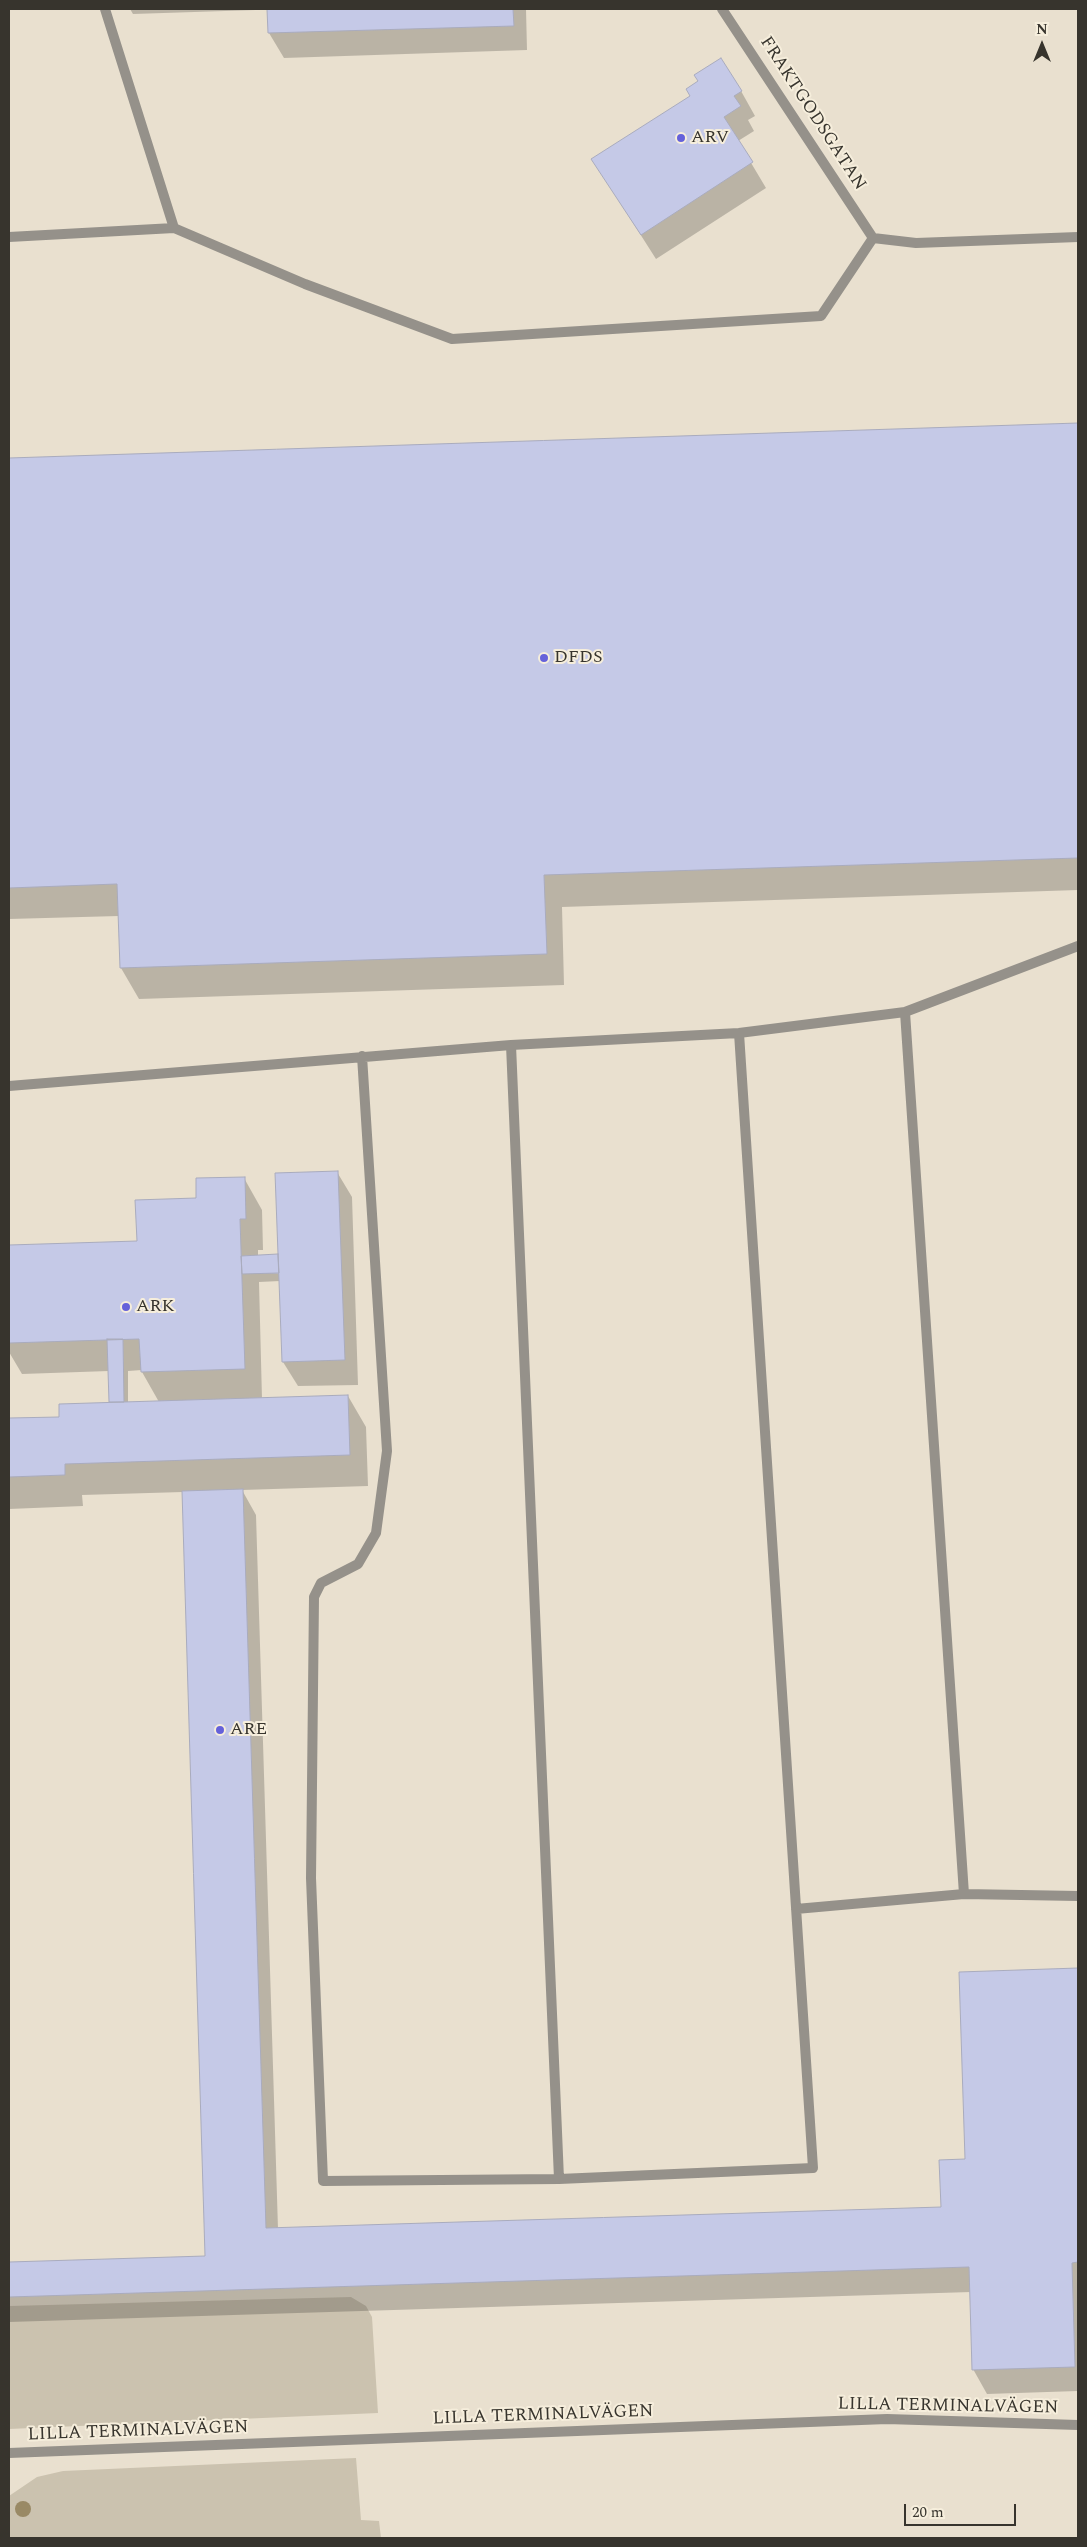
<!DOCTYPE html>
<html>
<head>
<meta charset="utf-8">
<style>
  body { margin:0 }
  #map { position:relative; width:1087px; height:2547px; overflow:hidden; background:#e9e0cf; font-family:Spectral,serif }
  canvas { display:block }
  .frame { position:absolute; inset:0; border:10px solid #37342d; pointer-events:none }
  .north { position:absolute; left:1017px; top:20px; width:50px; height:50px; -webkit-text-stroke:4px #f6eedc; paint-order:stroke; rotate:0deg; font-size:14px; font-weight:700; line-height:20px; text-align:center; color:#37342d }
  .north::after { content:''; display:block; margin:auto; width:18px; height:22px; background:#37342d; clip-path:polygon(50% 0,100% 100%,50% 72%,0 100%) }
  .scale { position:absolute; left:904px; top:2504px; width:112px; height:22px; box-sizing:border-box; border:2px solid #37342d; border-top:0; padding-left:6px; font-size:15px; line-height:18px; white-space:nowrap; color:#37342d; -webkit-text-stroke:4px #f6eedc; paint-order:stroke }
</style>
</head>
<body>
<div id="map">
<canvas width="1087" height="2547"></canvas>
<div class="frame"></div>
<div class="north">N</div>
<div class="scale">20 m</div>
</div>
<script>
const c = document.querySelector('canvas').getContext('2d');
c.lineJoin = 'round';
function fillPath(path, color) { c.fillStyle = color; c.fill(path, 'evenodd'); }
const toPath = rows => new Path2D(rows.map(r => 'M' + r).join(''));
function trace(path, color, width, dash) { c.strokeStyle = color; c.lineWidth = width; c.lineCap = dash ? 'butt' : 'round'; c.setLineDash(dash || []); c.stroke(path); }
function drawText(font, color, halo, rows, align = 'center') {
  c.font = font + ' Spectral,serif'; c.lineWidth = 4; c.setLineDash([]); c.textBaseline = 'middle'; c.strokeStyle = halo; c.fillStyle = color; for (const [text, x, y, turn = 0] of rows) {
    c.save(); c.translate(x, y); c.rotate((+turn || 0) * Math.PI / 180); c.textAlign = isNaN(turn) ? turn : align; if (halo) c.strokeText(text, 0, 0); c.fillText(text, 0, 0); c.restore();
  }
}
const green = toPath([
  [351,2297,366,2306,372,2317,378,2413,9,2429,9,2306],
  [356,2458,361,2520,379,2521,381,2538,9,2538,9,2496,37,2477,63,2471]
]);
const shadow = toPath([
  [130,9,256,9,256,10,133,14],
  [269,9,526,9,527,50,284,58,269,33],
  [741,91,755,116,748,120,754,131,738,141,766,188,656,259,593,160],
  [1078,424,1078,890,562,907,564,985,139,999,121,968,119,916,9,919,9,459],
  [337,1172,352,1197,358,1385,298,1386,283,1362,280,1281,259,1282,262,1399,348,1396,366,1427,368,1486,242,1490,256,1515,278,2229,942,2208,966,2160,961,1973,1078,1969,1078,2391,987,2394,973,2369,971,2292,9,2322,9,2263,206,2258,183,1492,82,1495,83,1506,9,1509,9,1420,61,1418,110,1403,109,1371,22,1374,9,1352,9,1246,138,1242,198,1200,244,1178,262,1210,263,1250,258,1250,258,1256,277,1255],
  [142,1370,142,1372,159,1402,128,1403,128,1371]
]);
const building = toPath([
  [267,9,513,9,514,26,268,33,267,9],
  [721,58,742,91,734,96,741,106,724,117,753,162,641,235,591,159,690,96,686,89,698,81,694,75,721,58],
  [1078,423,1078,858,544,875,547,954,120,968,117,884,9,888,9,458,1078,423],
  [338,1171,345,1360,282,1362,275,1173,338,1171],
  [245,1177,246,1219,240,1219,245,1369,141,1372,139,1339,9,1343,9,1245,137,1241,135,1200,196,1198,196,1178,245,1177],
  [278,1254,279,1273,242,1274,241,1256,278,1254],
  [107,1339,123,1339,124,1402,109,1402,107,1339],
  [348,1395,350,1455,65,1464,65,1475,9,1477,9,1418,59,1417,59,1404,348,1395],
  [243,1489,266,2228,941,2207,939,2160,965,2159,959,1972,1078,1968,1078,2262,1072,2263,1075,2367,972,2370,969,2267,9,2297,9,2262,205,2256,182,1491,243,1489]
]);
const lane = toPath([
  [105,9,174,228],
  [722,9,873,238],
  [9,237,174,228,305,284,452,339,821,316,873,238],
  [873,238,916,243,1078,237],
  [362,1056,387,1451,376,1533,358,1564,321,1583,314,1597,311,1878,323,2181,559,2179,511,1045],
  [9,1086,511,1045,739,1033,905,1012,1078,946],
  [964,1894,1078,1896],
  [796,1909,964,1894,905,1012],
  [559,2179,813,2168,739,1033],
  [9,2453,887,2419,1078,2425]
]);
const trees = [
  [23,2509]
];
const markers = [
  [681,138,5,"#6561da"],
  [544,658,5,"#6561da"],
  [126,1307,5,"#6561da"],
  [220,1730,5,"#6561da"]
];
const streetNames = [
  ["FRAKTGODSGATAN",812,114,57],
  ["LILLA TERMINALVÄGEN",948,2407,1],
  ["LILLA TERMINALVÄGEN",543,2416,-2],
  ["LILLA TERMINALVÄGEN",138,2432,-2]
];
const poiNames = [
  ["ARV",691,138],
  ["DFDS",554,658],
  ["ARK",136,1307],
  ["ARE",230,1730]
];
fillPath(green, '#cbc2af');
fillPath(shadow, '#0003');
fillPath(building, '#c5c9e7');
trace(building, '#a9abbd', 1);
trace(lane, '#95918a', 10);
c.fillStyle = '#998965';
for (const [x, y] of trees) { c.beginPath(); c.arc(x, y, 8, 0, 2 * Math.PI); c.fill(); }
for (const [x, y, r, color] of markers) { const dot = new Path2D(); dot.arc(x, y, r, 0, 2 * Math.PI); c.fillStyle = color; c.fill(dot); trace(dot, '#f6eedc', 2); }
drawText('18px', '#37342d', '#f6eedc', streetNames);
drawText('18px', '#37342d', '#f6eedc', poiNames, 'left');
</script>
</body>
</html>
